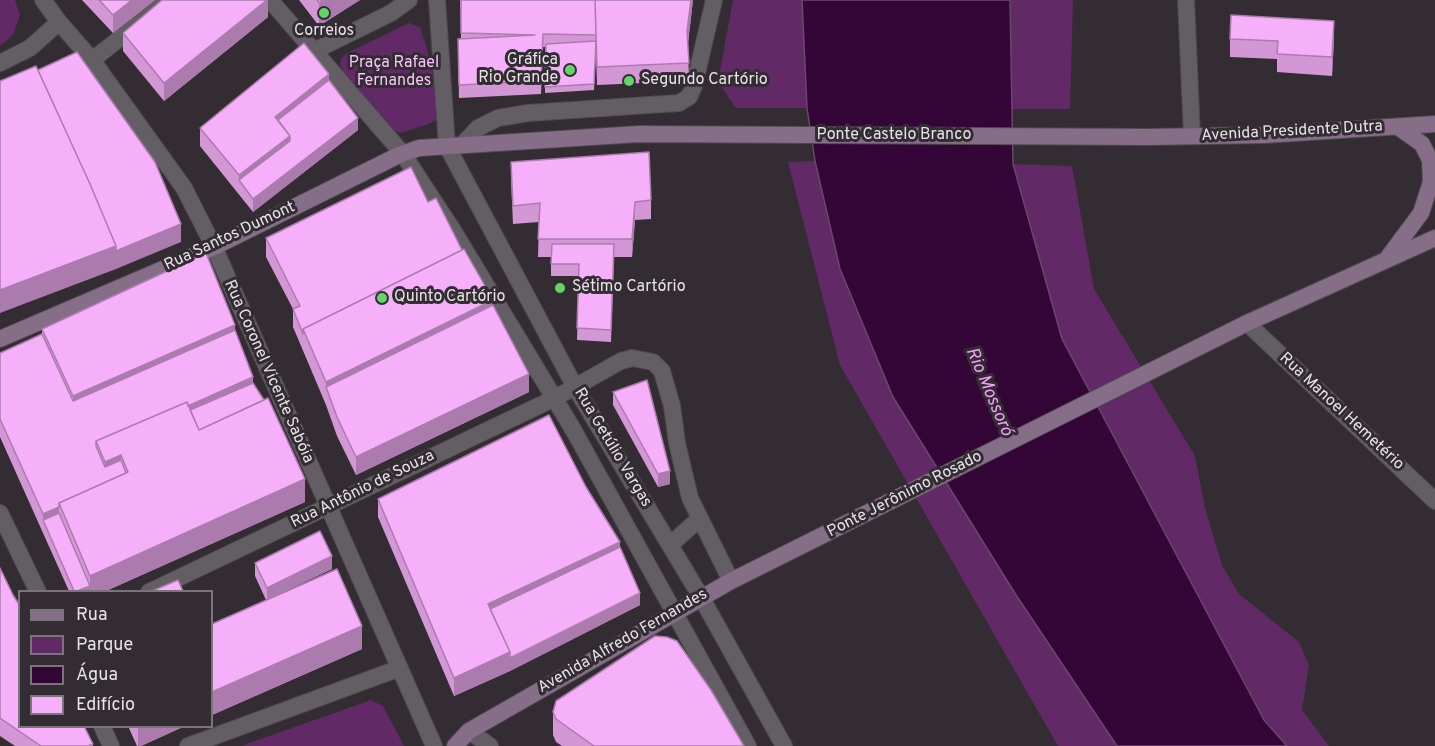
<!DOCTYPE html>
<html>
<head>
<meta charset="utf-8">
<style>
  body { margin:0 }
  #map { position:relative; width:1435px; height:746px; overflow:hidden; background:#332d33; font-family:Overpass,sans-serif }
  canvas { display:block }
  .legend { position:absolute; left:18px; top:590px; width:195px; height:138px; box-sizing:border-box; background:#332d33; border:2px solid #7b757b; margin:0; padding:8px 10px; list-style:none; font-size:18px; color:#e6e2e6 }
  .legend li { display:flex; align-items:center; gap:12px; height:30px }
  .legend b { width:30px; border:2px solid #7b757b }
</style>
</head>
<body>
<div id="map">
<canvas width="1435" height="746"></canvas>
<ul class="legend">
<li><b style="height:8px;background:#866d88"></b>Rua</li>
<li><b style="height:16px;background:#612966"></b>Parque</li>
<li><b style="height:16px;background:#340638"></b>Água</li>
<li><b style="height:16px;background:#f5b0f9"></b>Edifício</li>
</ul>
</div>
<script>
const c = document.querySelector('canvas').getContext('2d');
c.lineJoin = 'round';
function fillPath(path, color) { c.fillStyle = color; c.fill(path, 'evenodd'); }
const toPath = rows => new Path2D(rows.map(r => 'M' + r).join(''));
function trace(path, color, width, dash) { c.strokeStyle = color; c.lineWidth = width; c.lineCap = dash ? 'butt' : 'round'; c.setLineDash(dash || []); c.stroke(path); }
function drawText(font, color, halo, rows, align = 'center') {
  c.font = font + ' Overpass,sans-serif'; c.lineWidth = 6; c.setLineDash([]); c.textBaseline = 'middle'; c.strokeStyle = halo; c.fillStyle = color; for (const [text, x, y, turn = 0] of rows) {
    c.save(); c.translate(x, y); c.rotate((+turn || 0) * Math.PI / 180); c.textAlign = isNaN(turn) ? turn : align; if (halo) c.strokeText(text, 0, 0); c.fillText(text, 0, 0); c.restore();
  }
}
const green = toPath([
  [0,0,15,0,20,15,13,35,0,46],
  [733,0,803,0,807,108,736,108,718,82],
  [1010,0,1073,0,1070,109,1012,109],
  [409,23,420,27,430,58,436,91,437,120,429,124,400,133,392,129,343,73,340,64,341,59,347,53],
  [815,161,840,269,1016,595,1117,746,1058,746,840,365,788,162],
  [1013,164,1072,166,1094,289,1195,456,1205,508,1222,565,1239,594,1299,642,1309,665,1302,710,1329,746,1287,746,1264,720,1062,339],
  [371,700,383,706,404,746,241,746]
]);
const water = toPath([
  [802,0,1010,0,1013,164,1062,339,1264,720,1287,746,1117,746,1016,595,893,397,840,269,815,161,807,108,802,0]
]);
const pedestrian = toPath([
  [92,60,169,0]
]);
const minor = toPath([
  [43,0,59,22,92,60,184,188,214,247,434,746],
  [270,0,403,154,454,232,574,431,748,746],
  [437,0,447,146,575,387,701,597,784,746],
  [1186,0,1192,136],
  [314,51,391,13,409,0],
  [0,63,30,48,59,22],
  [462,145,478,128,498,118,528,113,679,103,689,97,694,86,714,0],
  [1247,323,1435,501],
  [0,513,38,592],
  [670,545,699,519],
  [149,592,555,398,621,361,632,358,653,362,662,371,672,406,677,443,690,498,731,581],
  [102,726,111,746],
  [469,731,490,746],
  [188,746,400,668]
]);
const secondary = toPath([
  [1389,256,1421,213,1431,182,1430,160,1422,144,1398,127],
  [0,339,214,247,399,155,419,148,639,134,1149,137,1264,135,1435,124],
  [455,746,469,731,731,581,1247,323,1435,238]
]);
const wall = toPath([
  [82,0,155,0,113,33],
  [268,0,268,17,164,101,123,51,123,33],
  [299,0,360,0,319,26],
  [460,0,693,0,688,44,689,81,597,85,596,50,594,90,545,93,545,47,543,47,541,94,459,98,458,39,461,38],
  [1230,39,1334,39,1332,76,1277,72,1277,59,1230,57],
  [329,80,358,130,253,212,200,146,200,128],
  [511,162,651,200,651,219,635,220,632,257,614,257,611,342,577,340,579,276,551,276,551,257,538,257,539,222,513,224,511,180],
  [428,202,493,305,529,392,356,475,337,436,326,405,293,327,293,309,266,257,266,238],
  [42,329,235,330,253,383,305,502,106,591,69,591,0,437,0,353,42,334],
  [613,392,670,484,658,487,613,405],
  [586,487,620,547,640,605,510,671,454,696,378,517,378,499],
  [255,563,332,569,281,593,362,649,212,715,212,624,266,600,255,576],
  [0,568,13,595,93,746,15,746,0,736],
  [553,712,744,746,562,746,556,742,553,735],
  [128,726,185,726,141,746,137,746]
]);
const shadedWall = toPath([
  [132,0,155,0,113,33,113,15],
  [267,0,268,0,268,17,164,101,164,83],
  [324,0,360,0,319,26,319,3],
  [691,0,693,0,687,49,687,31],
  [1334,21,1334,39,1332,76,1332,57],
  [329,74,329,93,281,130,275,117],
  [358,118,358,130,253,212,253,199],
  [290,136,290,154,239,180,239,175],
  [635,202,635,220,632,257,632,239],
  [181,224,181,242,116,269,116,251],
  [116,246,116,269,0,313,0,290],
  [493,300,493,323,326,387,326,382],
  [235,325,235,348,73,419,73,396],
  [529,374,529,392,356,475,356,457],
  [253,377,253,395,98,445],
  [121,455,121,478,105,485,105,462],
  [670,471,670,484,658,487,658,474],
  [305,479,305,502,106,591,77,591,90,586,90,576],
  [59,507,59,525,43,520,43,532,43,514],
  [620,542,620,560,493,620,488,604],
  [332,556,332,569,267,600,267,588],
  [640,593,640,605,510,671,510,658],
  [362,626,362,649,212,715,212,692],
  [510,652,510,671,454,696,454,678],
  [138,726,185,726,141,746,138,746]
]);
const building = toPath([
  [99,0,132,0,113,15,99,0],
  [162,0,267,0,164,83,123,33,162,0],
  [317,0,324,0,319,3,317,0],
  [461,0,595,0,596,35,543,34,541,81,459,85,458,39,535,35,461,33,461,0],
  [595,0,691,0,687,31,689,63,597,67,595,0],
  [1231,15,1334,21,1332,57,1277,54,1278,41,1230,39,1231,15],
  [596,41,594,84,545,87,546,44,596,41],
  [304,43,329,74,275,117,290,136,239,175,200,128,304,43],
  [77,52,155,162,181,224,116,251,116,246,90,184,38,70,77,52],
  [36,66,90,184,116,246,0,290,0,81,36,66],
  [329,80,358,118,253,199,239,180,290,141,290,136,278,120,329,80],
  [649,152,651,200,635,202,632,239,538,239,540,203,513,206,511,162,649,152],
  [411,167,428,202,436,198,462,250,303,329,303,334,293,309,300,306,266,238,411,167],
  [552,244,614,244,611,330,577,328,579,264,551,264,552,244],
  [464,249,493,300,326,382,303,329,464,249],
  [206,253,235,325,73,396,42,329,206,253],
  [493,305,529,374,356,457,337,417,326,387,493,305],
  [235,330,253,377,188,406,187,402,96,441,96,446,105,467,121,460,126,473,59,503,59,507,43,514,0,419,0,353,42,334,73,401,235,330],
  [647,380,670,471,658,474,613,392,647,380],
  [253,383,264,400,199,430,190,410,253,383],
  [268,398,305,479,90,576,59,503,128,472,121,455,105,462,96,441,187,402,199,430,268,398],
  [549,415,586,487,620,542,488,604,510,652,454,678,378,499,549,415],
  [59,513,90,586,77,591,74,591,43,520,59,513],
  [320,531,332,556,267,588,255,563,320,531],
  [620,547,640,593,510,658,510,652,490,609,620,547],
  [0,568,13,595,20,606,20,726,84,726,93,744,88,746,41,746,0,718,0,568],
  [337,569,362,626,212,692,212,624,337,569],
  [178,580,183,591,152,591,178,580],
  [655,636,667,637,677,641,711,690,744,746,594,746,556,719,553,712,556,701,655,636]
]);
const markers = [
  [324,13,6,"#62d469"],
  [570,70,6,"#62d469"],
  [629,81,6,"#62d469"],
  [560,288,6,"#62d469"],
  [382,298,6,"#62d469"]
];
const poiNames = [
  ["Correios",324,32,"center"],
  ["Gráfica",558,61,"right"],
  ["Rio Grande",558,79,"right"],
  ["Segundo Cartório",641,81],
  ["Sétimo Cartório",572,288],
  ["Quinto Cartório",394,298]
];
const parkNames = [
  ["Praça Rafael",394,64],
  ["Fernandes",394,82]
];
const streetNames = [
  ["Avenida Presidente Dutra",1292,132,-3],
  ["Ponte Castelo Branco",894,136],
  ["Rua Santos Dumont",230,237,-25],
  ["Rua Coronel Vicente Sabóia",268,372,66],
  ["Rua Manoel Hemetério",1341,412,43],
  ["Rua Getúlio Vargas",612,448,59],
  ["Rua Antônio de Souza",363,490,-26],
  ["Ponte Jerônimo Rosado",905,495,-27],
  ["Avenida Alfredo Fernandes",623,642,-30]
];
const waterNames = [
  ["Rio Mossoró",988,392,67]
];
fillPath(green, '#612966');
fillPath(water, '#340638');
trace(water, '#69486c', 1.5);
trace(pedestrian, '#504a50', 18);
trace(minor, '#504a50', 18);
trace(secondary, '#504a50', 18);
trace(pedestrian, '#635d64', 16);
trace(minor, '#635d64', 16);
trace(secondary, '#866d88', 16);
fillPath(wall, '#d397d6');
fillPath(shadedWall, '#ac7bae');
fillPath(building, '#f5b0f9');
trace(building, '#ac7bae', 1.5);
for (const [x, y, r, color] of markers) { const dot = new Path2D(); dot.arc(x, y, r, 0, 2 * Math.PI); c.fillStyle = color; c.fill(dot); trace(dot, '#332d33', 2); }
drawText('16px', '#e6e2e6', '#332d33', poiNames, 'left');
drawText('16px', '#f8c4fb', '#332d33', parkNames);
drawText('16px', '#e6e2e6', '#332d33', streetNames);
drawText('italic 18px', '#f49efa', '#332d33', waterNames);
</script>
</body>
</html>
